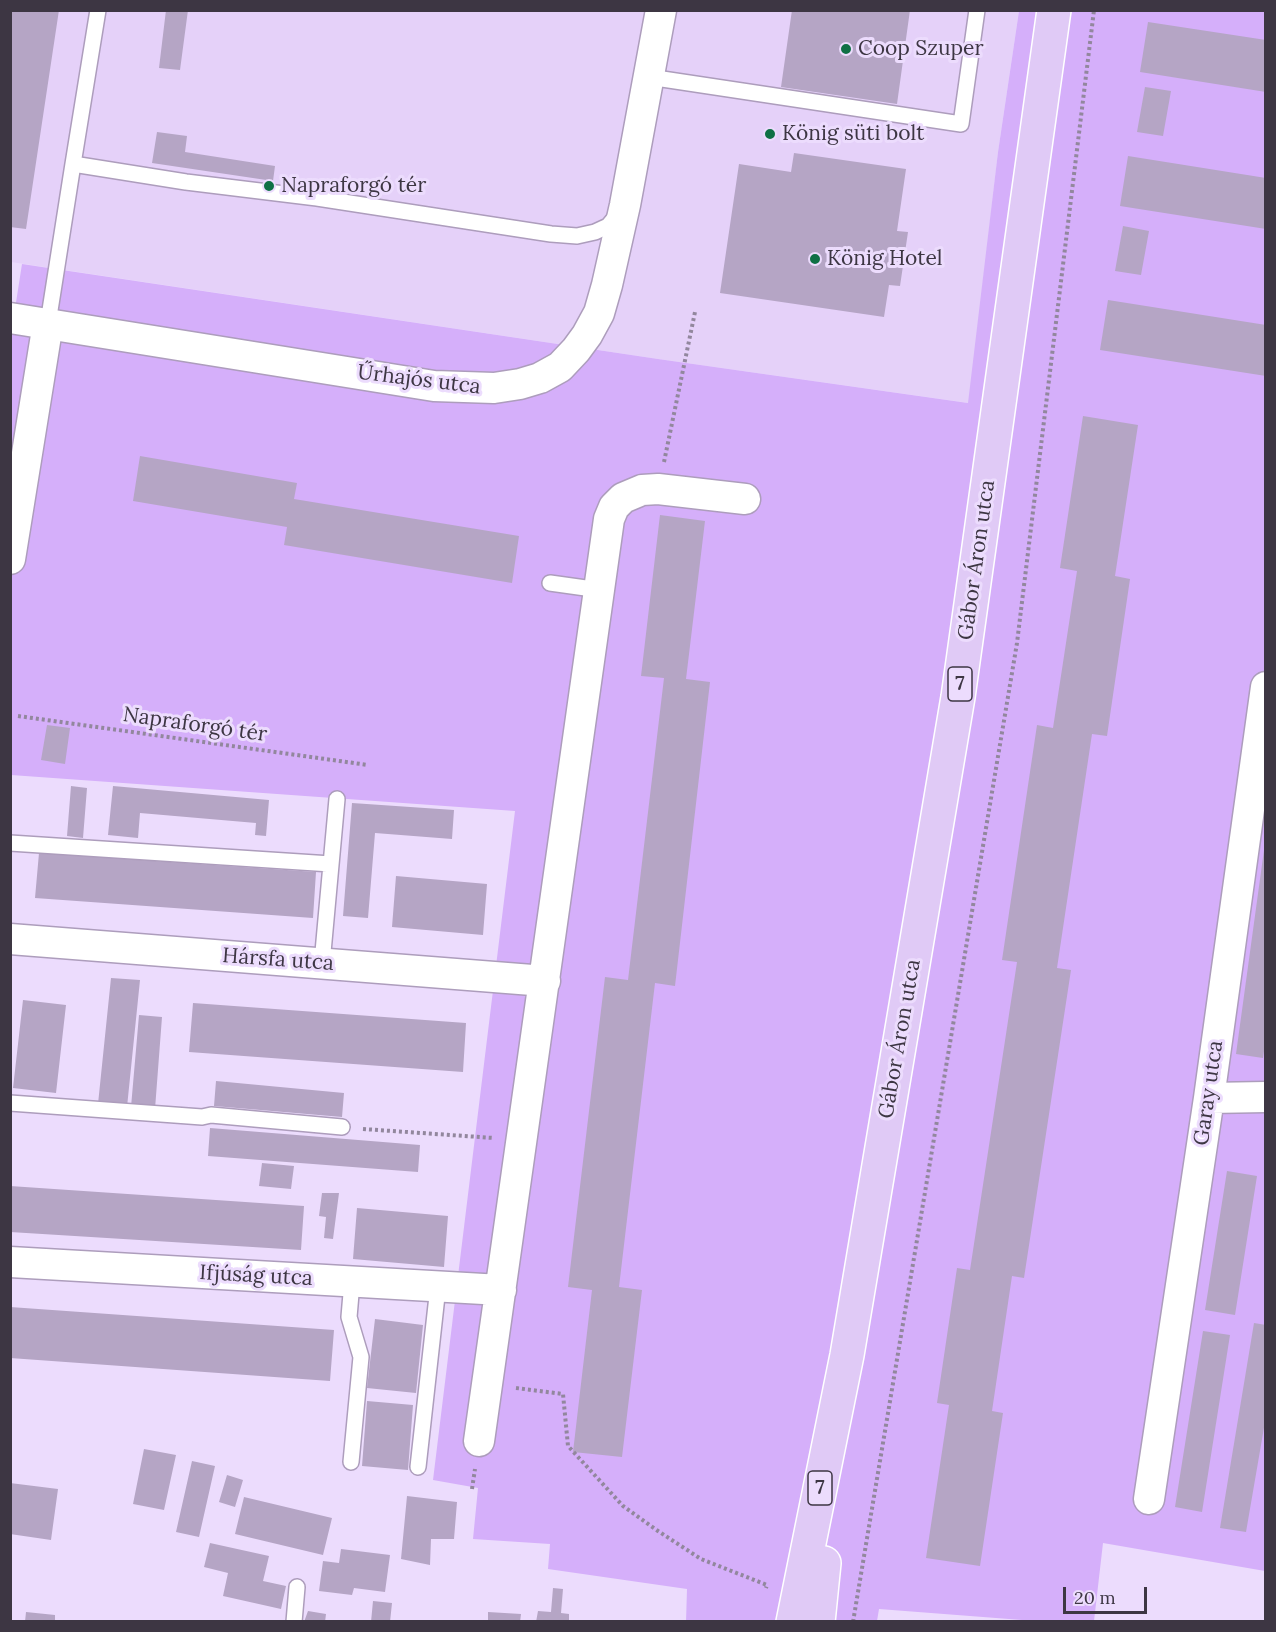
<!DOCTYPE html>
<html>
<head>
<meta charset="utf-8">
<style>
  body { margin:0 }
  #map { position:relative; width:1276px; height:1632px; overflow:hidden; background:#ecdcfd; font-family:Lora,serif }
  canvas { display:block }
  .frame { position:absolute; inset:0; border:12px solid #3d3643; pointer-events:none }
  .scale { position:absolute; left:1063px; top:1587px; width:84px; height:27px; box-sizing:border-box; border:3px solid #3d3643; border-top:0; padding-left:8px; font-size:18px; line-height:21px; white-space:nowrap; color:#3d3643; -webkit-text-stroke:4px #ecdcfd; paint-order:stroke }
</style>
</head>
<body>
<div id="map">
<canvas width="1276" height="1632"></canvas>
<div class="frame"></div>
<div class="scale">20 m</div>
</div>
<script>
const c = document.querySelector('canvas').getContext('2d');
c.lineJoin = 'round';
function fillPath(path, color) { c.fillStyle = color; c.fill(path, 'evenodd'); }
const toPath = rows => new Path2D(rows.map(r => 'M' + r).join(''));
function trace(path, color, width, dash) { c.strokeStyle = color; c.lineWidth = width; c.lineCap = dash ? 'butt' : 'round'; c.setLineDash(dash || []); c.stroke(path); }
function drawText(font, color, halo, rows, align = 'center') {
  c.font = font + ' Lora,serif'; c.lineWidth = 6; c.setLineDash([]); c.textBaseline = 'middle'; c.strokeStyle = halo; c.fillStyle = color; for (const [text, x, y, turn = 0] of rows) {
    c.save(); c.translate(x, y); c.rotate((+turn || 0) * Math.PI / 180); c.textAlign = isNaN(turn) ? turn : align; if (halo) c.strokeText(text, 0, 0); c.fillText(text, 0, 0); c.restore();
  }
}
const built = toPath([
  [10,11,1019,11,998,152,969,403,658,359,11,262]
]);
const green = toPath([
  [1019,11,1265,11,1265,1571,1103,1543,1094,1621,1035,1621,879,1609,877,1621,686,1622,687,1589,548,1569,550,1544,473,1539,478,1488,433,1480,515,811,11,775,10,341,22,264,658,359,968,403,998,152]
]);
const building = toPath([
  [10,10,59,10,26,229,10,227],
  [166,10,188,10,180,70,159,68],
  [792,10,910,10,897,104,781,87],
  [1148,22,1266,40,1266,92,1140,72],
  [1145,87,1171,91,1163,136,1137,132],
  [157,132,187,136,185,152,275,166,273,181,152,163],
  [794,153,906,169,897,231,908,232,900,286,889,285,884,317,720,293,739,164,791,172],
  [1128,156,1266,178,1266,229,1120,206],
  [1123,226,1149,231,1141,275,1115,271],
  [1108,300,1266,325,1266,376,1100,350],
  [1083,416,1138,425,1115,576,1130,579,1107,736,1092,734,1057,968,1071,970,1024,1278,1012,1276,992,1411,1003,1413,980,1566,926,1558,949,1405,937,1403,957,1268,970,1270,1017,962,1002,960,1037,725,1053,728,1077,571,1060,568],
  [140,456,297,483,294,499,519,536,512,583,284,545,287,527,133,501],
  [660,515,705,521,686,679,710,682,675,986,655,983,619,1287,642,1290,622,1457,573,1452,592,1290,568,1287,605,977,628,980,664,678,641,676],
  [47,725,70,728,65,764,41,760],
  [71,786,87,788,83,838,67,836],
  [113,786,269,800,266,836,255,835,256,823,140,813,138,838,108,835],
  [352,803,454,810,452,839,375,833,368,918,343,916],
  [1264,850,1266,1037,1263,1058,1236,1054],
  [39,853,316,872,313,918,35,898],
  [396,876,487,884,483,935,392,927],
  [111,978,140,980,127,1107,98,1104],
  [23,1000,66,1005,56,1093,13,1088],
  [193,1003,466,1023,463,1072,189,1052],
  [139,1015,162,1017,155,1109,131,1107],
  [216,1081,344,1093,342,1117,214,1106],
  [210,1128,420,1145,418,1172,208,1156],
  [262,1163,294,1166,291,1189,259,1186],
  [1227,1171,1257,1176,1235,1315,1205,1310],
  [10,1186,304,1206,301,1250,10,1232],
  [322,1193,339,1193,333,1239,324,1238,326,1217,319,1216],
  [357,1208,448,1216,444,1267,353,1259],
  [10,1307,334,1330,330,1381,10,1358],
  [375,1319,423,1325,416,1393,367,1388],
  [1254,1323,1266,1325,1266,1416,1246,1532,1220,1528],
  [1203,1331,1230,1335,1202,1512,1175,1507],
  [367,1401,413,1405,408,1470,362,1466],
  [144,1449,176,1455,164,1510,133,1504],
  [192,1461,215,1466,199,1537,176,1532],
  [227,1475,243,1480,235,1507,219,1502],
  [10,1483,58,1489,51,1540,10,1534],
  [407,1496,457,1502,454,1539,431,1539,430,1565,401,1559],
  [244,1497,332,1518,323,1555,235,1534],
  [210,1543,269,1556,263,1581,286,1586,281,1609,223,1596,228,1573,204,1567],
  [341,1549,390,1555,385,1592,354,1588,352,1595,319,1591,323,1561,339,1563],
  [553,1588,563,1589,561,1613,569,1614,569,1622,536,1622,538,1611,551,1612],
  [373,1601,392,1603,390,1622,371,1622],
  [308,1611,326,1614,325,1622,304,1622],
  [26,1612,55,1615,55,1622,25,1622],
  [488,1612,521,1614,520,1622,488,1622]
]);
const path = toPath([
  [664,462,695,312],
  [18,716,368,765],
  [363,1129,494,1138],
  [516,1388,563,1394,568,1446,623,1506,658,1531,701,1559,767,1585,766,1588],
  [472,1489,475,1469],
  [853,1622,1017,643,1094,10]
]);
const service = toPath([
  [649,77,961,124,977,10],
  [73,164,98,10],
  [48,323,73,164,186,182,317,198,551,234,577,236,595,232,608,226,618,214],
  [550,583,600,590],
  [10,843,331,864],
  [322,963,337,799],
  [10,1103,202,1117,211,1115,342,1127],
  [351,1462,361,1357,349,1317,352,1282],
  [418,1467,438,1287],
  [294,1622,297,1587]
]);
const minor = toPath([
  [10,318,434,386,494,388,520,384,540,378,560,367,576,350,587,335,599,313,607,285,625,205,661,10],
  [10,559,48,323],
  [10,939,545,981],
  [1209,1098,1266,1097],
  [10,1262,501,1290],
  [479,1441,609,519,614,507,623,498,642,490,658,489,745,499],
  [1149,1499,1209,1098,1266,687]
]);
const primary = toPath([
  [793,1622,847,1355,958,697,1054,10],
  [818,1622,824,1563]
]);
const markers = [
  [846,49,6,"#0f7045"],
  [770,134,6,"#0f7045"],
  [269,186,6,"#0f7045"],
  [815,259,6,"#0f7045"]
];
const shields = [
  [960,684,24],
  [820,1488,24]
];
const shieldNames = [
  ["7",960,684],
  ["7",820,1488]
];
const poiNames = [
  ["Coop Szuper",858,49],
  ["König süti bolt",782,134],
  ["Napraforgó tér",281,186],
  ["König Hotel",827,259]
];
const streetNames = [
  ["Űrhajós utca",419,380,7],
  ["Gábor Áron utca",977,560,-82],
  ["Napraforgó tér",195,725,8],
  ["Hársfa utca",278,960,4],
  ["Gábor Áron utca",900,1039,-80],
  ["Garay utca",1209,1093,-82],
  ["Ifjúság utca",256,1276,3]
];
fillPath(built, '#e5d1f9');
fillPath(green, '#d5affa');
fillPath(building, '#b5a5c5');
trace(service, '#ad9dbc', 18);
trace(minor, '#ad9dbc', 33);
trace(primary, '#fff', 36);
trace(path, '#92879d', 4, [3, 3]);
trace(service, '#fff', 15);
trace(minor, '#fff', 30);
trace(primary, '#e0caf6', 33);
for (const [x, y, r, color] of markers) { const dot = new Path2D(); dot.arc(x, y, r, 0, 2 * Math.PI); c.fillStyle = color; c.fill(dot); trace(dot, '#ecdcfd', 2); }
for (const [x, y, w] of shields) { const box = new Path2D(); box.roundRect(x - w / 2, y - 17, w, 34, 4.5); c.fillStyle = '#ecdcfd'; c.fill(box); trace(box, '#3d3643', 1.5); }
drawText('bold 20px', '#3d3643', null, shieldNames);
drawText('21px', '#3d3643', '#ecdcfd', poiNames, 'left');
drawText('21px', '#3d3643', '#ecdcfd', streetNames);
</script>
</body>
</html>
